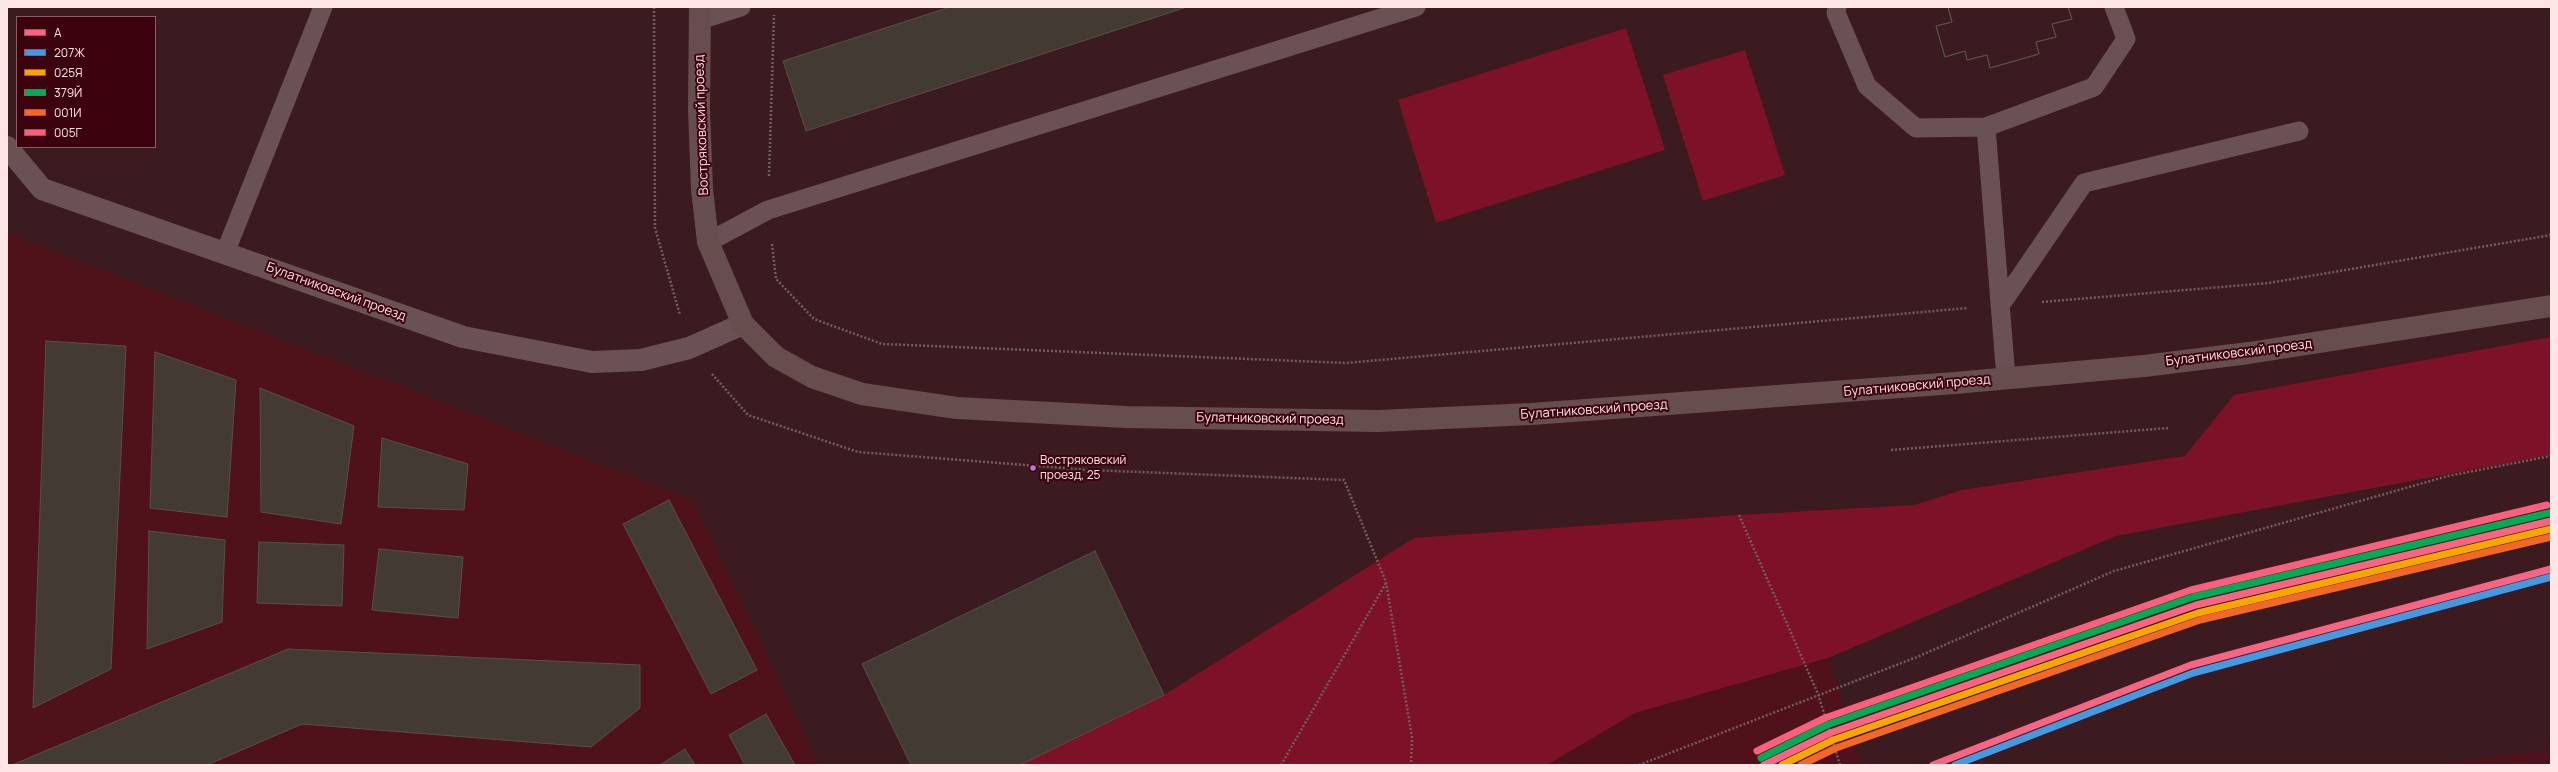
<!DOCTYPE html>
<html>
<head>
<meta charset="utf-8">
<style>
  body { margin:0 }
  #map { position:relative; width:2558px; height:772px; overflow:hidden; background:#3b1b20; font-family:Manrope,sans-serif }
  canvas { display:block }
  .frame { position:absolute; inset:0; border:8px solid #fee6e6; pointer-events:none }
  .legend { position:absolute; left:16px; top:16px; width:140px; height:132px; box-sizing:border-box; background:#3c020d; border:1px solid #8a5d64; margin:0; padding:5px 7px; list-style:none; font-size:12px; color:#fee6e6 }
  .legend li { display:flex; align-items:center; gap:8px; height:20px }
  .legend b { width:20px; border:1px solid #8a5d64 }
</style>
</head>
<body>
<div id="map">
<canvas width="2558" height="772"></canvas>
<div class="frame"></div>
<ul class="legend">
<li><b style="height:5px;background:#f66582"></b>A</li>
<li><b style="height:5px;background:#4699e1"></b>207Ж</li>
<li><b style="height:5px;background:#f7a600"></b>025Я</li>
<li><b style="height:5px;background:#06aa56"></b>379Й</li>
<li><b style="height:5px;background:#f36827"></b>001И</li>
<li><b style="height:5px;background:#f8607d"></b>005Г</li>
</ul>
</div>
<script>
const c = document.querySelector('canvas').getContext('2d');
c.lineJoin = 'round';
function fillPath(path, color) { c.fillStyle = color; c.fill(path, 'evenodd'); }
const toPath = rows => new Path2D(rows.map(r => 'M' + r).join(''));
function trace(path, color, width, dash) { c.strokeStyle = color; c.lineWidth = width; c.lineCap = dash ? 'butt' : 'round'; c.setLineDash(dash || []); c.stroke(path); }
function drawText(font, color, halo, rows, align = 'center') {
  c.font = font + ' Manrope,sans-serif'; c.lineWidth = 4; c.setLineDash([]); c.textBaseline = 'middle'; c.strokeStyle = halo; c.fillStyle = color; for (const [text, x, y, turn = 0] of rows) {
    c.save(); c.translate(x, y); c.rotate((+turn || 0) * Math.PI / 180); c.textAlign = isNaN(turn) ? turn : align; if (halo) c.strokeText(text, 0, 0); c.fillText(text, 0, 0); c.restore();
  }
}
const built = toPath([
  [7,233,692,500,819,765,7,765],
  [1828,658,1862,765,1547,765,1635,713],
  [2551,749,2551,765,2435,765]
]);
const green = toPath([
  [1626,28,1665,150,1436,223,1398,100],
  [1745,50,1785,175,1703,201,1663,75],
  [2551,337,2551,455,2116,536,1828,658,1635,713,1547,765,1020,765,1164,695,1414,538,1739,515,1914,505,1962,490,2185,456,2234,395]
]);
const building = toPath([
  [950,7,1187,7,806,131,783,61,950,7],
  [1948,7,2068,7,2072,19,2052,24,2056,37,2036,42,2039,54,1990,68,1987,55,1967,60,1965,51,1945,57,1936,26,1952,22,1948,7],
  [1948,7,2068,7,2072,19,2052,24,2056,37,2036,42,2039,54,1990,68,1987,55,1967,60,1965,51,1945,57,1936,26,1952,22,1948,7],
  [46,341,126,346,111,669,33,708,46,341],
  [155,352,236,380,227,517,150,508,155,352],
  [260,388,354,426,341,524,261,512,260,388],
  [382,438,468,464,464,510,378,507,382,438],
  [669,500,757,670,711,694,623,524,669,500],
  [149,531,225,540,222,622,147,649,149,531],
  [259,542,344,545,342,606,257,603,259,542],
  [379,549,463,557,458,618,372,610,379,549],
  [1095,551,1164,695,1020,765,911,765,862,664,1095,551],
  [288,649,640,665,640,708,591,747,302,724,207,765,12,765,288,649],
  [766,714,795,765,745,765,729,735,766,714],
  [685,749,695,765,660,765,685,749]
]);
const path = toPath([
  [654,7,655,228,680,315],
  [769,176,774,15],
  [772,244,776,279,814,319,882,344,1346,363,1968,308],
  [2042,302,2269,283,2551,235],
  [712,374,748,415,858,452,1089,470,1344,480,1386,582,1412,737,1411,765],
  [1891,450,2168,428],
  [1739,515,1818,694,1840,765],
  [1281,765,1386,583],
  [1639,765,1917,657,2114,571,2448,476,2551,456]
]);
const lane = toPath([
  [1837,7,1836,13,1867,86,1916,128,1986,127,2006,378],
  [700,20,741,7],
  [1986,127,2094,87,2126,39,2114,7],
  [708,242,768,210,1416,7],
  [225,253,323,7],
  [2000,306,2084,183,2299,131]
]);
const street = toPath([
  [7,147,42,189,463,337,592,362,641,360,689,348,743,324]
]);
const secondary = toPath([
  [700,7,699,109,702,189,708,242,743,324,776,357,812,377,862,394,957,408,1126,417,1378,421,1531,414,1955,383,2144,366,2249,353,2551,306]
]);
const rail1 = toPath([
  [1764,765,1830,733,2196,605,2551,521],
  [1933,765,2191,665,2551,569]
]);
const rail2 = toPath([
  [1955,765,2193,673,2551,577]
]);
const rail3 = toPath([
  [1782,765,1833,740,2198,613,2551,529]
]);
const rail4 = toPath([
  [1761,758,1827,725,2193,597,2549,513]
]);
const rail5 = toPath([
  [1801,765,1836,748,2200,620,2551,537]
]);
const rail6 = toPath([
  [1757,751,1825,718,2191,590,2547,505]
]);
const markers = [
  [1033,468,3.5,"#bd7bd9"]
];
const busNames = [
  ["Востряковский",1040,461],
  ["проезд, 25",1040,476]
];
const streetNames = [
  ["Востряковский проезд",702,125,-92],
  ["Булатниковский проезд",336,292,20],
  ["Булатниковский проезд",2239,353,-7],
  ["Булатниковский проезд",1917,386,-5],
  ["Булатниковский проезд",1594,410,-4],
  ["Булатниковский проезд",1270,419,1]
];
fillPath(built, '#4f111a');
fillPath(green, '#7d1127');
fillPath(building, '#423a33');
trace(building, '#575048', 1);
trace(path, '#725e60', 2.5, [2, 2]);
trace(lane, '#6a5254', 19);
trace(street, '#6a5254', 22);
trace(secondary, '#654e4d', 22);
trace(rail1, '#f66582', 7);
trace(rail2, '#4699e1', 7);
trace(rail3, '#f7a600', 7);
trace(rail4, '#06aa56', 7);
trace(rail5, '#f36827', 7);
trace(rail6, '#f8607d', 7);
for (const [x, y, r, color] of markers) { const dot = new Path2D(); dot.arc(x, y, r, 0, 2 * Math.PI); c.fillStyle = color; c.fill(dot); trace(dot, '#3c020d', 1.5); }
drawText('12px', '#fee6e6', '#3c020d', busNames, 'left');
drawText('13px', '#fee6e6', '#3c020d', streetNames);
</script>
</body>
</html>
